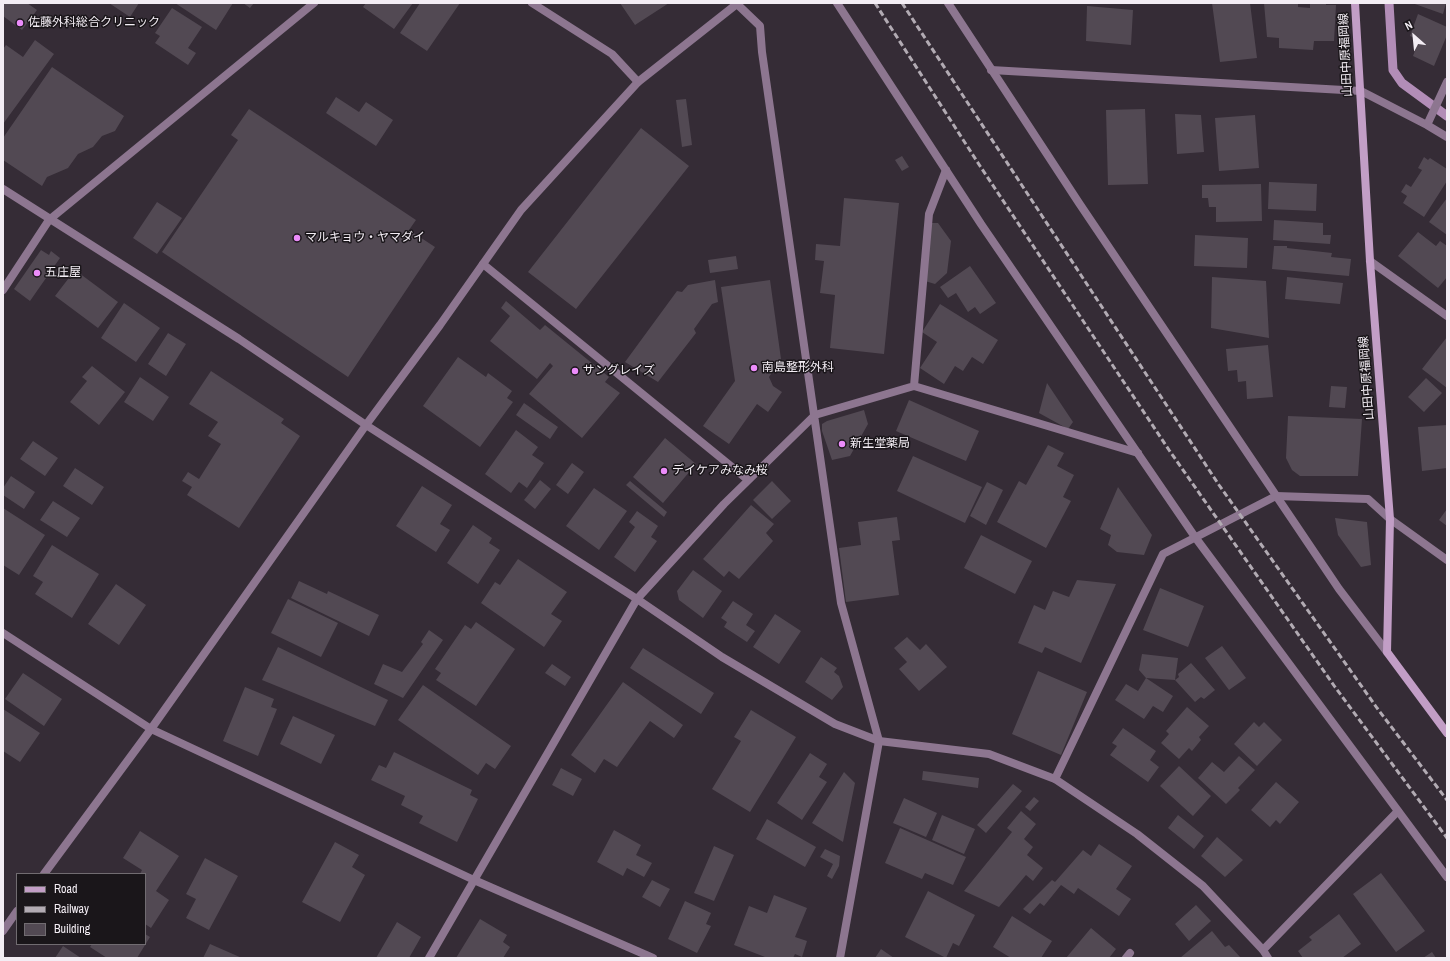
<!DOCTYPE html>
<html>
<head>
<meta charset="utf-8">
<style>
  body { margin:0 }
  #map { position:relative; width:1450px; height:961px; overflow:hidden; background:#352c36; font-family:"Archivo Narrow",sans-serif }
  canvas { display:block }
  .frame { position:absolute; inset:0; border:4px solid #f3edf4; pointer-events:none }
  .legend { position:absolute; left:16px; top:873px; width:130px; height:72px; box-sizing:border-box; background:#1a161a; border:1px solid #716c71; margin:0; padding:5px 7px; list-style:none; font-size:12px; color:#f3edf4 }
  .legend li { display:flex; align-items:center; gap:8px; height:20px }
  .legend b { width:20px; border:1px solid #716c71 }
  .north { position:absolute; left:1394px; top:16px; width:40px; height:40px; -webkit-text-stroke:3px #1a161a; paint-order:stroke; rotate:333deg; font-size:11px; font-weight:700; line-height:16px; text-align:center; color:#f3edf4 }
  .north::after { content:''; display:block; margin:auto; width:14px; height:18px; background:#f3edf4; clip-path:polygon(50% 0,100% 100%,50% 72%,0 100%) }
</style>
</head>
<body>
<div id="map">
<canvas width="1450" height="961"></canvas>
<div class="frame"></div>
<ul class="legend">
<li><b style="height:5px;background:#c29ec6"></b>Road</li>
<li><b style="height:5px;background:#b2abb3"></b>Railway</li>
<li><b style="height:11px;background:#524953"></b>Building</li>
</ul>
<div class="north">N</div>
</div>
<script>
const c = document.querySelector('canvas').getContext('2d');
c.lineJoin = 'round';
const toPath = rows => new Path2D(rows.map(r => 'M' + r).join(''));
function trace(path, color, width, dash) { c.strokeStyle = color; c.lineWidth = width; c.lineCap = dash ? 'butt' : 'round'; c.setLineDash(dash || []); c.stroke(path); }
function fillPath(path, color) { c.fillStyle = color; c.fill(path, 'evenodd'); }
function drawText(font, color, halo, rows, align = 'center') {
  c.font = font + ' "Archivo Narrow","Noto Sans JP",sans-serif'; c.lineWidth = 3; c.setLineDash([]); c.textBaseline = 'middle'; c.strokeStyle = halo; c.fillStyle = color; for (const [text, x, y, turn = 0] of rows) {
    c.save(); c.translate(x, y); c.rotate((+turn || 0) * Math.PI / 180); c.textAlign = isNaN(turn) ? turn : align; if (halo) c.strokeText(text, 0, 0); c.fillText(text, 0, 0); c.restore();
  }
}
const stream = toPath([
  [1389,3,1393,70,1402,83,1447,116]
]);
const building = toPath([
  [3,3,27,3,37,10,22,30,3,16],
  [109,3,139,3,130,17],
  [175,3,233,3,216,30],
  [243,3,254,3,250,8],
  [366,3,413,3,394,29,363,7],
  [420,3,460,3,427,51,400,33],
  [620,3,669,3,635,25],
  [1212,3,1250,3,1257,58,1220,62],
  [1264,3,1298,3,1298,7,1310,8,1310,3,1326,3,1326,5,1336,5,1334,41,1314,41,1313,50,1279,48,1279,38,1267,37],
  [1412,3,1446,3,1443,14],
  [1087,6,1133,10,1131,45,1086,41],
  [172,8,202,27,188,48,196,53,188,65,155,43,160,36,155,33],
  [1418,14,1447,27,1447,35,1434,66,1413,56,1419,40,1410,36],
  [35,40,54,54,3,124,3,49,6,45,23,57],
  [52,67,124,116,115,131,102,136,93,147,78,154,68,168,47,177,42,186,3,160,3,138],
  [336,97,359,112,366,102,393,120,376,146,326,113],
  [686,99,692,145,682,147,676,100],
  [249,109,416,220,409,230,435,247,348,377,162,252,238,140,231,135],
  [1145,109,1148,184,1108,185,1106,110],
  [1175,114,1201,115,1204,152,1177,154],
  [1255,115,1259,168,1219,171,1215,118],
  [641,128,689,166,576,309,528,272],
  [902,156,909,167,902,171,895,160],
  [1424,157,1428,160,1430,158,1447,169,1447,181,1424,217,1403,203,1407,196,1401,192,1406,184,1411,187,1422,170,1418,168],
  [1269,182,1317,184,1316,211,1268,209],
  [1261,184,1262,221,1216,222,1216,207,1209,207,1208,198,1202,198,1202,185],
  [844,198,899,203,884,354,830,348,835,295,820,293,824,261,815,260,816,244,840,246],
  [1447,198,1447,235,1429,222],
  [157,202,182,218,157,254,133,238],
  [1274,220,1323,223,1323,235,1331,235,1330,244,1273,240],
  [931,223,938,223,951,241,947,273,935,284,925,281],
  [1418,232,1436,246,1440,241,1447,246,1447,277,1438,288,1398,256],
  [1195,235,1248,238,1247,268,1194,266],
  [1274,246,1287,246,1287,248,1332,253,1331,257,1351,259,1349,276,1272,269],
  [41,250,49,255,51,251,60,258,30,301,14,289],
  [736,256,738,269,710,273,708,260],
  [970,266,996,303,980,314,975,307,968,312,956,293,948,298,940,287],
  [75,270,118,302,98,328,55,296],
  [1212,277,1266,281,1269,338,1211,328],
  [1287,277,1343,283,1340,304,1285,299],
  [715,280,718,302,712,304,694,329,696,333,658,382,625,362,677,291,682,292,688,285],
  [770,280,781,359,769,377,773,386,782,392,768,412,757,404,729,444,703,426,735,381,721,287],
  [506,301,540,330,545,325,609,377,605,382,620,393,582,438,529,394,553,366,550,363,537,379,490,341,510,316,501,308],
  [124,303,160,328,136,362,101,338],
  [940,304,998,340,983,364,972,357,963,371,955,366,944,384,920,368,937,342,922,332],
  [168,333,186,344,166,376,148,364],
  [1447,337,1447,388,1422,369],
  [1268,345,1273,397,1247,399,1246,381,1238,382,1237,370,1228,371,1226,349],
  [458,357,486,377,488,373,512,391,507,398,513,402,480,447,423,406],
  [92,366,125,392,99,425,70,402,87,381,82,377],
  [211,371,284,419,281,423,300,436,239,528,187,495,192,487,182,481,188,472,199,479,221,444,208,436,218,422,189,404],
  [140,377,169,397,153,421,124,402],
  [1426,378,1442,393,1424,412,1408,397],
  [1047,383,1073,422,1068,429,1039,413],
  [1331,386,1347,387,1345,408,1329,407],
  [909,400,979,431,966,461,896,431],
  [524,403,558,427,550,439,516,415],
  [864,410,868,424,850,456,832,460,822,431,822,424,827,421],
  [1288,416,1362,419,1358,476,1300,476,1292,470,1286,458],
  [1447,425,1447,468,1422,471,1418,427],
  [516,430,538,447,532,455,544,463,527,488,519,482,511,493,485,474],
  [665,438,696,464,663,503,633,477],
  [33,441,58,458,45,476,20,459],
  [1048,445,1064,453,1057,466,1074,475,1063,497,1071,501,1046,548,997,522,1019,481,1026,485],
  [913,456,982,487,965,523,897,491],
  [572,463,584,472,568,494,556,485],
  [75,468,104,487,92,505,63,486],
  [11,476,35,492,24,509,3,495,3,488],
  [540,480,551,489,535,509,524,500],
  [630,481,667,512,664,517,626,485],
  [772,481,791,501,772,519,753,500],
  [987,482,1003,490,986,525,970,516],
  [422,486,452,505,440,524,450,530,436,552,396,526],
  [1118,487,1152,535,1144,555,1117,552,1108,545,1111,535,1100,529],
  [594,488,627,511,599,550,566,526],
  [53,501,80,518,67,537,40,520],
  [751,505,774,524,766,533,773,541,739,579,729,571,724,577,703,559],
  [3,508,45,535,19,575,3,565],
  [1447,509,1447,526,1439,520],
  [637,511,658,526,651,537,657,541,635,572,614,557,635,527,629,522],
  [897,517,900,540,892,541,899,595,846,602,839,548,861,545,858,522],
  [1335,518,1367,522,1371,565,1361,567,1338,535],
  [473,525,492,538,489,543,500,550,478,584,447,563],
  [981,535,1032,561,1015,594,964,568],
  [52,545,99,574,72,618,35,594,43,582,33,576],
  [518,559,567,592,551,614,562,621,544,647,481,603,495,582,500,585],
  [693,570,722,591,703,618,679,600,677,591],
  [1077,580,1116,584,1081,663,1045,647,1042,653,1018,643,1034,605,1045,610,1053,591,1069,597],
  [299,581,327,594,328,591,379,615,369,636,291,598],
  [116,584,146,605,119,645,88,624],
  [1160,588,1204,606,1188,647,1143,630],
  [288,599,338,623,321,657,271,633],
  [733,601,753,614,746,625,755,631,747,642,724,627,727,622,721,618],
  [775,614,801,631,779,664,753,647],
  [476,622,515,649,476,706,436,680,441,673,435,669,465,625,471,629],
  [429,630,443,640,403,698,374,684,383,664,402,672,423,644,421,642],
  [907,637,920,650,926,644,947,667,919,691,899,669,907,662,894,648],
  [1222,646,1246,678,1229,690,1205,658],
  [278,647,388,700,375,726,262,680],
  [643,648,714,693,701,714,630,668],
  [1142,654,1178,658,1175,680,1146,678,1139,670],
  [821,657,837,668,834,672,839,676,843,687,832,700,805,682],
  [1191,663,1215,690,1204,699,1201,697,1195,702,1175,680,1179,677,1178,674],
  [552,664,571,677,565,686,545,673],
  [1038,671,1087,692,1061,755,1012,734],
  [23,673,62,699,44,726,5,699],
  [1146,678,1173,696,1163,712,1153,706,1144,719,1115,700,1126,684,1138,691],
  [623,682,683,725,674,738,650,721,617,767,604,759,595,773,571,755],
  [423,685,511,746,495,769,486,763,478,775,398,720],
  [245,687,274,699,271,707,277,709,258,756,223,741],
  [1187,707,1209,726,1199,737,1201,740,1192,751,1189,748,1179,759,1161,743,1169,734,1166,731],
  [3,709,40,733,20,762,3,751],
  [751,710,796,737,750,812,712,789,741,741,734,737],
  [293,716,335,735,321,764,280,744],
  [1254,722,1259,727,1264,722,1282,740,1257,766,1234,744],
  [1123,728,1156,751,1150,760,1159,767,1148,782,1110,755,1117,746,1112,743],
  [394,752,472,790,470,795,478,799,457,842,419,823,423,816,401,805,405,796,371,780,379,765,386,768],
  [810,753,827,764,819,777,827,782,802,820,777,803],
  [1239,756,1255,770,1238,788,1240,790,1226,804,1198,778,1212,762,1224,772],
  [1179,766,1211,796,1193,816,1160,786],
  [561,768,582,779,573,796,552,785],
  [923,771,979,778,978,788,922,780],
  [844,772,855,783,843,842,812,823],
  [1276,782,1299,802,1280,824,1276,820,1270,827,1251,810],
  [1013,784,1022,791,986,833,977,825],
  [1034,797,1039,801,1030,811,1025,807],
  [904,798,937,813,926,837,893,823],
  [1021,811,1036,824,1024,839,1033,847,1027,855,1043,868,1033,881,1026,875,999,907,964,891,1012,832,1007,828],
  [942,815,975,829,964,854,932,840],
  [1178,815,1204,836,1194,849,1168,828],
  [767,819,816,847,805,867,756,839],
  [900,828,966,857,953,885,925,873,922,879,885,863],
  [614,830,641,845,636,855,652,863,644,877,627,868,623,876,597,862],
  [140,831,179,856,156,891,169,900,151,928,145,924,145,874,140,874,142,870,123,858],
  [1217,837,1243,860,1225,877,1201,856],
  [335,842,359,855,352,867,365,875,340,922,302,902],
  [1099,844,1132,866,1116,889,1131,899,1119,916,1078,888,1074,894,1061,885,1044,906,1040,903,1030,914,1023,909,1052,880,1055,882,1083,850,1091,856],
  [714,846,734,855,714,901,694,893],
  [825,849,840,856,839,866,832,879,827,876,833,864,820,857],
  [205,858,238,876,209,930,186,918,196,899,186,894],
  [1381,873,1425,931,1396,952,1353,894],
  [652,880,670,889,660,907,642,897],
  [928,891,975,915,959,946,953,943,946,958,905,937],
  [774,895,807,908,795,937,807,941,802,957,795,954,793,958,764,958,765,957,734,945,749,906,767,913],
  [685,901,711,913,706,924,711,926,697,953,668,939],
  [1196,905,1211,921,1189,941,1175,924],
  [1339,914,1361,944,1342,958,1303,958,1298,951,1312,940,1309,937],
  [1012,916,1052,941,1041,958,1011,958,993,947],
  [480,919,507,935,503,942,510,947,503,958,456,958],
  [397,922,421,937,409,958,376,958],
  [1091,928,1116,949,1109,958,1066,958],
  [1212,931,1225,947,1229,945,1241,958,1180,958],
  [145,934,150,937,137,958,107,958,90,947,92,944,145,944],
  [210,944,242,958,203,958],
  [63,946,81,958,55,958],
  [881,949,894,958,875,958],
  [1432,952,1436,958,1423,958]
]);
const minor = toPath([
  [532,3,612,54,638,82],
  [737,4,760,26,762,52,841,603,879,741,840,958],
  [991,70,1361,91,1427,125,1447,137],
  [1427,125,1447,82],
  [1370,261,1447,316],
  [483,264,748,480],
  [3,290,49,220,314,3],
  [914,386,1138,453],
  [3,633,151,729,474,880,653,958],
  [1055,779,1163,554,1276,496,1368,499,1390,519,1447,560],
  [1263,950,1398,811],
  [429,958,637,599,724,504,815,415,914,386,929,214,946,170],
  [1126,958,1130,953]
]);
const tertiary = toPath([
  [837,3,981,224,1195,537,1447,877],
  [948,3,1079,203,1339,589,1387,652],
  [3,189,239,339,366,425,637,599,722,657,835,724,879,741,989,754,1055,779,1137,834,1203,886,1263,950,1268,958],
  [44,874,151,729,366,425,440,325,521,210,638,82,738,3],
  [3,931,17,911]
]);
const secondary = toPath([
  [1355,3,1370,261,1390,519,1387,652,1447,733]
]);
const rail = toPath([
  [875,3,980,166,1169,450,1335,687,1447,838],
  [902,3,1219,485,1377,708,1447,800]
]);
const markers = [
  [20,23,4,"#ec8cfa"],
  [297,238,4,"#ec8cfa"],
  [37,273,4,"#ec8cfa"],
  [754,368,4,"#ec8cfa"],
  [575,371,4,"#ec8cfa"],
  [842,444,4,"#ec8cfa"],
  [664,471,4,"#ec8cfa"]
];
const poiNames = [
  ["佐藤外科総合クリニック",28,23],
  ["マルキョウ・ヤマダイ",305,238],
  ["五庄屋",45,273],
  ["南島整形外科",762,368],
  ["サングレイズ",583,371],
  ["新生堂薬局",850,444],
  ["デイケアみなみ桜",672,471]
];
const streetNames = [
  ["山田中原福岡線",1346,55,-93],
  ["山田中原福岡線",1367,378,-94]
];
trace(stream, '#b28db7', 9);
fillPath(building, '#524953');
trace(minor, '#8d7690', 8);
trace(tertiary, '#8d7690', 8);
trace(secondary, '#c29ec6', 8);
trace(rail, '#b2abb3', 3, [6, 3]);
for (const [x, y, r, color] of markers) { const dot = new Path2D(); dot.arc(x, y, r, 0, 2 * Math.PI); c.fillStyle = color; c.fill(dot); trace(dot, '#1a161a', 1.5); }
drawText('12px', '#f3edf4', '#1a161a', poiNames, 'left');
drawText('12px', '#f3edf4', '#1a161a', streetNames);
</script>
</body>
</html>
